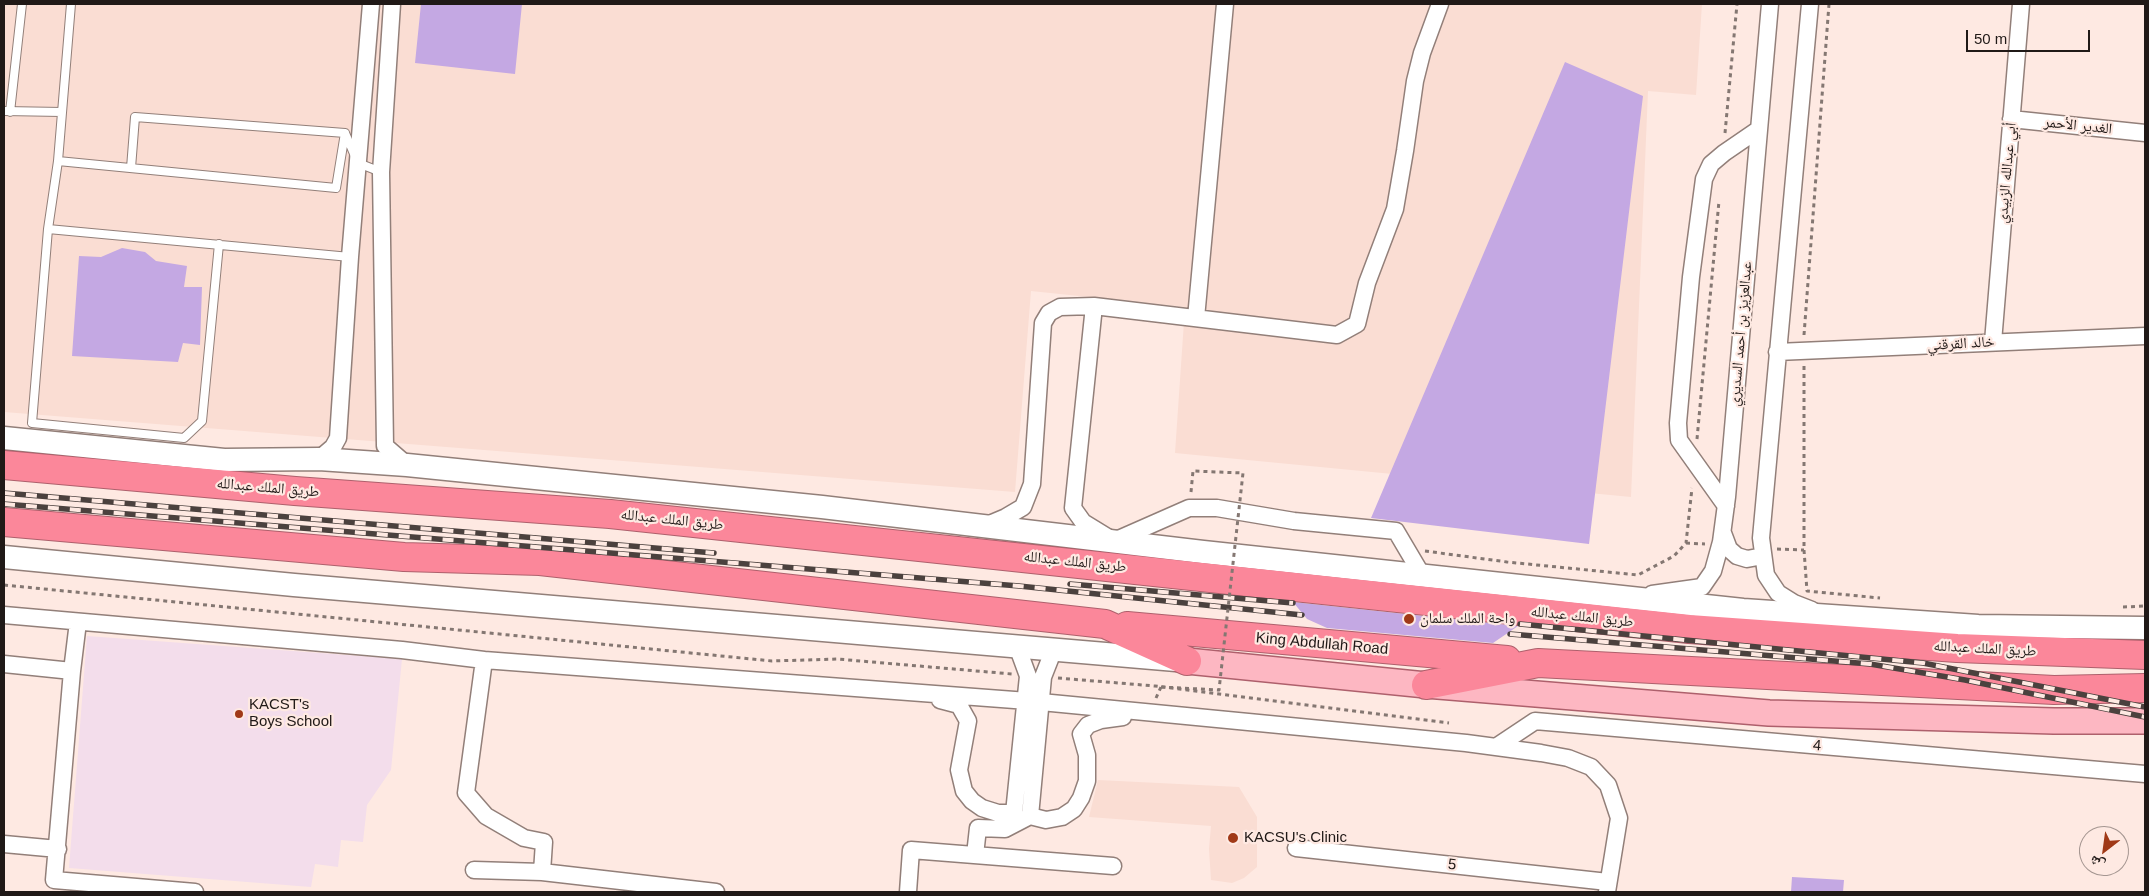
<!DOCTYPE html>
<html>
<head>
<meta charset="utf-8">
<style>
  body { margin:0 }
  #map { position:relative; width:2149px; height:896px; overflow:hidden; background:#fee9e2; font-family:Helvetica,"Noto Naskh Arabic",sans-serif }
  canvas { display:block }
  .frame { position:absolute; inset:0; border:5px solid #201917; pointer-events:none }
  .north { position:absolute; left:2079px; top:826px; width:50px; height:50px; box-sizing:border-box; background:#fee9e2; border:1px solid #a59691; border-radius:50%; rotate:210deg; font-size:14px; font-weight:700; line-height:20px; text-align:center; color:#201917 }
  .north::after { content:''; display:block; margin:auto; width:18px; height:22px; background:#a03917; clip-path:polygon(50% 0,100% 100%,50% 72%,0 100%) }
  .scale { position:absolute; left:1966px; top:30px; width:124px; height:22px; box-sizing:border-box; border:2px solid #201917; border-top:0; padding-left:6px; font-size:15px; line-height:18px; white-space:nowrap; color:#201917; -webkit-text-stroke:4px #fee9e2; paint-order:stroke }
</style>
</head>
<body>
<div id="map">
<canvas width="2149" height="896"></canvas>
<div class="frame"></div>
<div class="north">ش</div>
<div class="scale">50 m</div>
</div>
<script>
const c = document.querySelector('canvas').getContext('2d');
c.lineJoin = 'round';
function fillPath(path, color) { c.fillStyle = color; c.fill(path, 'evenodd'); }
const toPath = rows => new Path2D(rows.map(r => 'M' + r).join(''));
function trace(path, color, width, dash) { c.strokeStyle = color; c.lineWidth = width; c.lineCap = dash ? 'butt' : 'round'; c.setLineDash(dash || []); c.stroke(path); }
function drawText(font, color, halo, rows, align = 'center') {
  c.font = font + ' Helvetica,"Noto Naskh Arabic",sans-serif'; c.lineWidth = 4.5; c.setLineDash([]); c.textBaseline = 'middle'; c.strokeStyle = halo; c.fillStyle = color; for (const [text, x, y, turn = 0] of rows) {
    c.save(); c.translate(x, y); c.rotate((+turn || 0) * Math.PI / 180); c.textAlign = isNaN(turn) ? turn : align; if (halo) c.strokeText(text, 0, 0); c.fillText(text, 0, 0); c.restore();
  }
}
const commercial = toPath([
  [87,636,402,659,391,770,367,805,363,842,341,840,338,867,315,864,311,887,69,868]
]);
const built = toPath([
  [4,4,1702,4,1696,95,1648,91,1631,497,1175,453,1185,307,1031,291,1015,492,4,412],
  [1098,780,1239,787,1257,817,1257,867,1244,878,1232,883,1211,880,1209,849,1211,826,1089,817]
]);
const building = toPath([
  [421,4,522,4,515,74,415,63],
  [1565,62,1643,96,1589,544,1371,518],
  [122,248,145,252,156,261,187,266,184,287,202,287,200,345,183,343,178,362,72,356,79,256,101,257],
  [1293,602,1518,626,1493,643,1327,628,1307,619],
  [1792,877,1844,880,1843,892,1791,892]
]);
const path = toPath([
  [1725,133,1737,4],
  [1804,335,1829,4],
  [1804,366,1804,550,1807,591,1880,598],
  [1697,439,1719,201],
  [1191,492,1193,471],
  [1686,543,1705,544],
  [1777,549,1804,550],
  [1425,551,1507,562,1638,575,1674,556,1686,543,1692,488],
  [4,585,772,661,837,659,1012,674],
  [2123,607,2145,606],
  [1058,678,1155,686,1449,723],
  [1156,698,1161,687]
]);
const lane = toPath([
  [71,4,58,161,48,229,32,423,184,438,202,421,219,244],
  [4,111,62,112],
  [10,112,22,4],
  [58,161,336,188,345,133],
  [131,168,135,117,345,133,358,163,381,172],
  [48,229,350,257]
]);
const street = toPath([
  [392,4,381,172,385,446,407,465],
  [1810,4,1761,538,1766,575,1778,593,1794,603,1812,610],
  [2011,119,2145,133],
  [1094,306,1073,508,1083,522,1114,541,1189,508,1217,508,1294,521,1396,531,1422,575],
  [1196,318,1225,4],
  [1993,342,2021,4],
  [1777,352,2145,336],
  [319,459,333,447,338,438,350,257,371,4],
  [1726,506,1679,440,1678,423,1691,277,1704,179,1711,164,1724,153,1759,129],
  [987,525,1006,517,1023,507,1032,484,1043,323,1049,313,1060,307,1094,306,1337,335,1357,324,1367,283,1395,209,1405,151,1415,81,1422,53,1440,4],
  [1723,533,1729,549,1737,556,1747,559,1763,556],
  [1652,594,1702,587,1713,571,1721,542,1727,497,1770,4],
  [4,615,402,650,484,660,1041,702,1466,743,1541,753,1568,758,1591,767,1608,785,1619,818,1607,892],
  [78,622,72,671,54,880,195,892],
  [1017,646,1028,676,1014,813,1005,829,1030,816,1046,820,1062,817,1074,809,1081,798,1087,781,1087,755,1081,734,1088,725,1101,720,1123,717],
  [4,664,72,671],
  [940,700,959,705,968,721,959,770,964,791,972,801,982,808,998,813,1014,813],
  [1496,747,1535,721,2145,774],
  [1030,816,1043,677,1054,649],
  [4,844,58,849],
  [1296,848,1608,882],
  [975,855,978,828,1005,829],
  [474,870,542,872,544,842,524,838,486,816,466,793,484,660],
  [542,872,716,892],
  [908,892,911,850,1113,866]
]);
const secondary = toPath([
  [4,438,224,460,319,459,407,465,822,507,1203,552,1743,610,1978,626,2145,628],
  [4,557,294,585,1176,660]
]);
const primary = toPath([
  [1187,661,1426,685,1769,713,2054,721,2145,721]
]);
const highway = toPath([
  [4,465,295,491,610,514,1689,629,1957,648,2145,655],
  [4,522,404,557,540,561,1105,624,1187,661],
  [1127,626,1507,660],
  [1426,685,1538,663,2054,690,2145,688]
]);
const rail = toPath([
  [4,493,714,553],
  [4,504,1019,586,1302,615],
  [1070,584,1293,603],
  [1520,624,1923,663,2145,707],
  [1510,634,1870,664,1965,680,2145,717]
]);
const pathBridge = toPath([
  [1161,687,1219,690,1243,473,1193,471]
]);
const markers = [
  [1409,619,6,"#a03917"],
  [239,714,5,"#a03917"],
  [1233,838,6,"#a03917"]
];
const streetNames = [
  ["الغدير الأحمر",2078,126,6],
  ["أبي عبدالله الزبيدي",2007,173,-85],
  ["عبدالعزيز بن أحمد السديري",1741,334,-85],
  ["خالد القرقني",1961,344,-3],
  ["طريق الملك عبدالله",268,488,5],
  ["طريق الملك عبدالله",672,520,6],
  ["طريق الملك عبدالله",1075,562,6],
  ["طريق الملك عبدالله",1582,617,6],
  ["King Abdullah Road",1322,644,5],
  ["طريق الملك عبدالله",1985,649,3],
  ["4",1817,746,5],
  ["5",1452,865,6]
];
const poiNames = [
  ["واحة الملك سلمان",1420,619],
  ["KACST's",249,705],
  ["Boys School",249,722],
  ["KACSU's Clinic",1244,838]
];
fillPath(commercial, '#f3ddeb');
fillPath(built, '#faddd3');
fillPath(building, '#c4a8e3');
trace(lane, '#927f79', 10);
trace(street, '#927f79', 19);
trace(secondary, '#927f79', 25);
trace(primary, '#ae606c', 28);
trace(highway, '#ae606c', 30);
trace(path, '#847772', 3, [4, 4]);
trace(lane, '#fff', 8);
trace(street, '#fff', 16);
trace(secondary, '#fff', 22);
trace(primary, '#fdb7c2', 25);
trace(highway, '#fb879a', 28);
trace(rail, '#4b413e', 5.5);
trace(rail, '#fee9e2', 4, [11]);
trace(pathBridge, '#847772', 3, [4, 4]);
for (const [x, y, r, color] of markers) { const dot = new Path2D(); dot.arc(x, y, r, 0, 2 * Math.PI); c.fillStyle = color; c.fill(dot); trace(dot, '#fee9e2', 2); }
drawText('15px', '#201917', '#fee9e2', streetNames);
drawText('15px', '#201917', '#fee9e2', poiNames, 'left');
</script>
</body>
</html>
